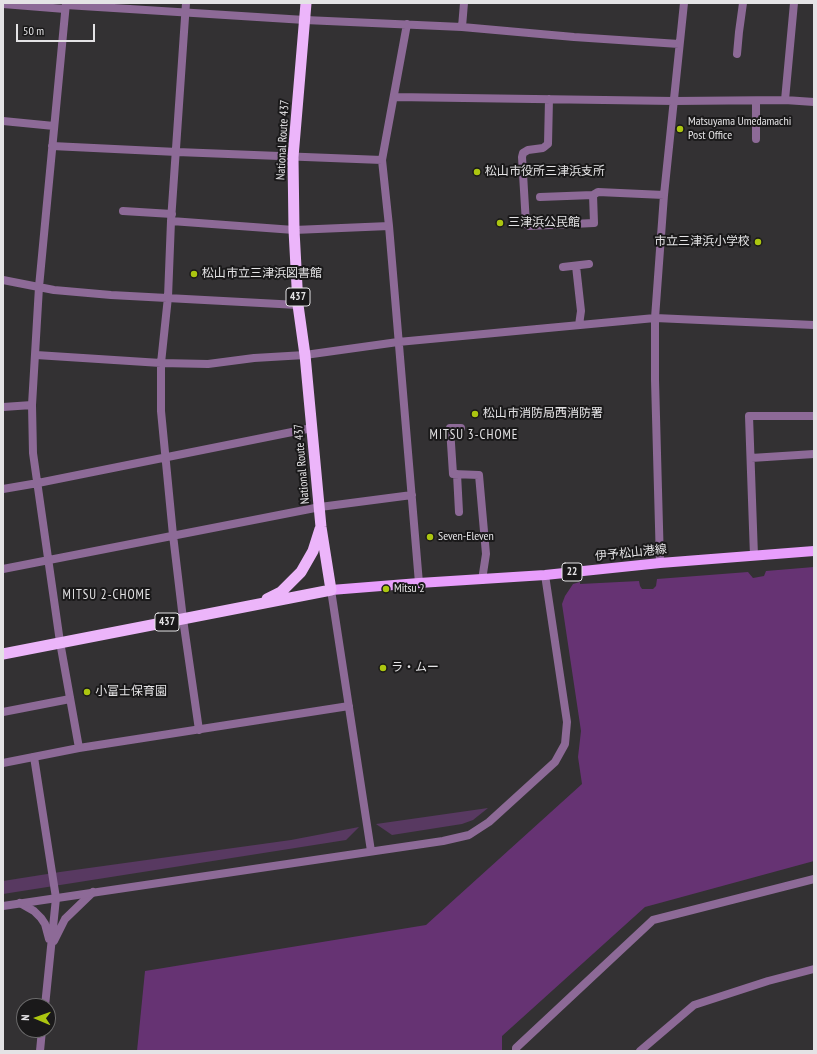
<!DOCTYPE html>
<html>
<head>
<meta charset="utf-8">
<style>
  body { margin:0 }
  #map { position:relative; width:817px; height:1054px; overflow:hidden; background:#333133; font-family:"PT Sans Narrow",sans-serif }
  canvas { display:block }
  .frame { position:absolute; inset:0; border:4px solid #e4e3e5; pointer-events:none }
  .north { position:absolute; left:16px; top:998px; width:40px; height:40px; box-sizing:border-box; background:#1a191a; border:1px solid #6b6a6b; border-radius:50%; rotate:272deg; font-size:11px; font-weight:700; line-height:16px; text-align:center; color:#e4e3e5 }
  .north::after { content:''; display:block; margin:auto; width:14px; height:18px; background:#acc610; clip-path:polygon(50% 0,100% 100%,50% 72%,0 100%) }
  .scale { position:absolute; left:16px; top:24px; width:79px; height:18px; box-sizing:border-box; border:2px solid #e4e3e5; border-top:0; padding-left:5px; font-size:12px; line-height:14px; white-space:nowrap; color:#e4e3e5; -webkit-text-stroke:3px #1a191a; paint-order:stroke }
</style>
</head>
<body>
<div id="map">
<canvas width="817" height="1054"></canvas>
<div class="frame"></div>
<div class="north">N</div>
<div class="scale">50 m</div>
</div>
<script>
const c = document.querySelector('canvas').getContext('2d');
c.lineJoin = 'round';
function fillPath(path, color) { c.fillStyle = color; c.fill(path, 'evenodd'); }
const toPath = rows => new Path2D(rows.map(r => 'M' + r).join(''));
function trace(path, color, width, dash) { c.strokeStyle = color; c.lineWidth = width; c.lineCap = dash ? 'butt' : 'round'; c.setLineDash(dash || []); c.stroke(path); }
function drawText(font, color, halo, rows, align = 'center') {
  c.font = font + ' "PT Sans Narrow","Noto Sans JP",sans-serif'; c.lineWidth = 4; c.setLineDash([]); c.textBaseline = 'middle'; c.strokeStyle = halo; c.fillStyle = color; for (const [text, x, y, turn = 0] of rows) {
    c.save(); c.translate(x, y); c.rotate((+turn || 0) * Math.PI / 180); c.textAlign = isNaN(turn) ? turn : align; if (halo) c.strokeText(text, 0, 0); c.fillText(text, 0, 0); c.restore();
  }
}
const green = toPath([
  [488,808,473,820,462,824,392,835,376,824],
  [359,827,346,840,3,894,3,881,60,872,291,840]
]);
const water = toPath([
  [814,567,814,861,645,907,502,1036,502,1051,137,1051,145,971,426,925,582,784,578,757,581,731,562,604,565,596,573,584,580,582,580,584,639,581,640,586,642,589,653,589,656,586,657,579,748,572,753,578,764,576,766,571]
]);
const minor = toPath([
  [3,4,65,9],
  [66,5,305,20,462,27,574,37,679,44],
  [407,24,382,160,389,226,419,583],
  [462,27,464,3],
  [737,54,739,32,743,3],
  [394,97,674,101,785,100,814,102],
  [549,99,548,144,543,148,528,150,523,153,522,157,526,224,529,226,594,223,593,195],
  [785,100,794,3],
  [3,121,54,126],
  [756,139,756,101],
  [52,146,177,152,382,160],
  [540,197,593,195,598,192,664,195],
  [123,211,172,214],
  [171,221,294,230,389,226],
  [576,266,581,311,579,325],
  [563,267,589,264],
  [3,280,54,290,111,295,298,305],
  [36,355,161,363,208,364,254,358,305,355,398,342,655,318,814,325],
  [3,407,32,405],
  [461,428,450,428,453,474,479,475,486,554,482,580],
  [751,458,814,454],
  [457,474,459,512],
  [3,489,38,483,312,428],
  [754,556,749,416,814,416],
  [660,563,655,380,655,318,664,195,684,3],
  [3,569,320,507,412,495],
  [183,619,173,535,161,411,161,363,168,297,171,221,186,3],
  [60,642,33,453,32,405,39,287,66,3],
  [3,712,70,699],
  [34,757,56,898,45,1006],
  [20,903,34,911,41,918,45,924,49,939],
  [54,941,65,919,93,892],
  [40,1051,42,1030],
  [516,1051,516,1048,653,920,814,879],
  [640,1051,694,1005,768,981,814,969]
]);
const tertiary = toPath([
  [331,590,371,851],
  [183,619,199,730],
  [60,642,79,748],
  [3,763,79,748,349,706],
  [3,906,443,841,469,835,489,822,555,762,565,744,567,722,545,575]
]);
const primary = toPath([
  [331,590,419,583,545,575,660,563,814,551]
]);
const trunk = toPath([
  [267,599,281,592,301,572,313,551,320,529],
  [3,654,331,590,321,527,305,355,298,305,294,230,293,157,306,3]
]);
const markers = [
  [680,129,4,"#acc610"],
  [477,172,4,"#acc610"],
  [500,223,4,"#acc610"],
  [758,242,4,"#acc610"],
  [194,274,4,"#acc610"],
  [475,414,4,"#acc610"],
  [430,537,4,"#acc610"],
  [386,589,4,"#acc610"],
  [383,668,4,"#acc610"],
  [87,692,4,"#acc610"]
];
const shields = [
  [298,297,24],
  [572,572,20],
  [167,622,24]
];
const shieldNames = [
  ["437",298,297],
  ["22",572,572],
  ["437",167,622]
];
const poiNames = [
  ["Matsuyama Umedamachi",688,122],
  ["Post Office",688,136],
  ["松山市役所三津浜支所",485,172],
  ["三津浜公民館",508,223],
  ["市立三津浜小学校",750,242,"right"],
  ["松山市立三津浜図書館",202,274],
  ["松山市消防局西消防署",483,414],
  ["Seven-Eleven",438,537],
  ["Mitsu 2",394,589],
  ["ラ・ムー",391,668],
  ["小富士保育園",95,692]
];
const streetNames = [
  ["National Route 437",283,140,-87],
  ["National Route 437",302,464,-95],
  ["伊予松山港線",631,553,-6]
];
const neighbourhoodNames = [
  ["MITSU 3-CHOME",474,435],
  ["MITSU 2-CHOME",107,595]
];
fillPath(green, '#583961');
fillPath(water, '#663373');
trace(minor, '#8d6a97', 8);
trace(tertiary, '#8d6a97', 8);
trace(primary, '#e89efc', 10);
trace(trunk, '#ecb5fa', 11);
for (const [x, y, r, color] of markers) { const dot = new Path2D(); dot.arc(x, y, r, 0, 2 * Math.PI); c.fillStyle = color; c.fill(dot); trace(dot, '#1a191a', 1.5); }
for (const [x, y, w] of shields) { const box = new Path2D(); box.roundRect(x - w / 2, y - 9, w, 18, 3); c.fillStyle = '#1a191a'; c.fill(box); trace(box, '#e4e3e5', 1); }
drawText('bold 11px', '#e4e3e5', null, shieldNames);
drawText('12px', '#e4e3e5', '#1a191a', poiNames, 'left');
drawText('12px', '#e4e3e5', '#1a191a', streetNames);
c.letterSpacing = '1px';
drawText('13px', '#e4e3e5', '#1a191a', neighbourhoodNames);
c.letterSpacing = '0px';
</script>
</body>
</html>
